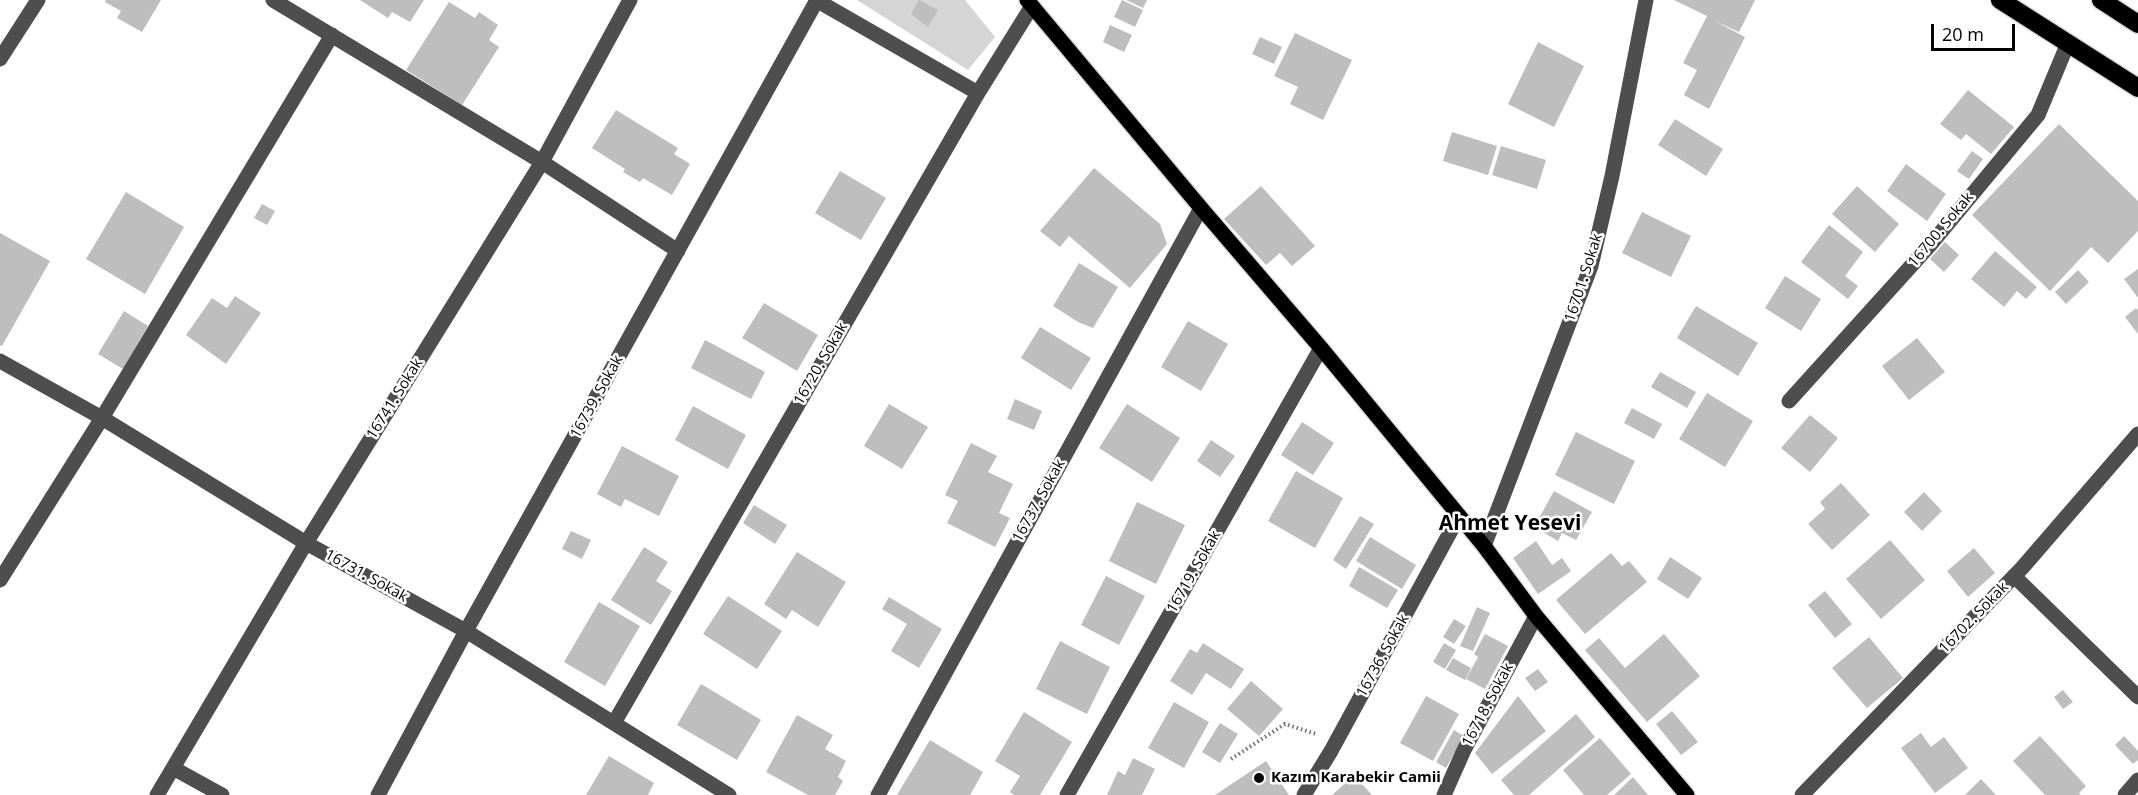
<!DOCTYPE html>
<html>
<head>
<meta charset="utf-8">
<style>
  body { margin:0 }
  #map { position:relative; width:2138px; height:795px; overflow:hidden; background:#fff; font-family:"Open Sans",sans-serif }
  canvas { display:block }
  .scale { position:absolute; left:1931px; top:24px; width:84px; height:27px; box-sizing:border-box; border:3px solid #000; border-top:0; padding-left:8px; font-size:18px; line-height:21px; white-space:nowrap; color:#000; -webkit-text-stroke:4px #fff; paint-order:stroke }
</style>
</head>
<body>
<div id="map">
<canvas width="2138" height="795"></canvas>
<div class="scale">20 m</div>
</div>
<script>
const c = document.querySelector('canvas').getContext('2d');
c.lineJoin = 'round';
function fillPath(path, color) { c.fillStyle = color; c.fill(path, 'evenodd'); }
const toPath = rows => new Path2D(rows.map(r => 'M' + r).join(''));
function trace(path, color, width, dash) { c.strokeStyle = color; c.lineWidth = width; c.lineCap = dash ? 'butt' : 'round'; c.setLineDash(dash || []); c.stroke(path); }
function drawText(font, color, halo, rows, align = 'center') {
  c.font = font + ' "Open Sans",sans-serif'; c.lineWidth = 5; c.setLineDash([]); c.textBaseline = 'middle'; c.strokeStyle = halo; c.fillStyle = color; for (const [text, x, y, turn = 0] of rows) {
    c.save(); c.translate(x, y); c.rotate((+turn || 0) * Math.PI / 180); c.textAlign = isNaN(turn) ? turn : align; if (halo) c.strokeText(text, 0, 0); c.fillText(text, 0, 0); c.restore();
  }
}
const green = toPath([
  [857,0,965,0,995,37,968,70]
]);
const building = toPath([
  [106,0,161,0,142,32,117,18,121,11,105,2],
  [360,0,424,0,410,22,392,12,388,18],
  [919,0,938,10,928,27,911,14],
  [1122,0,1143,10,1135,27,1114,17],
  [1126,0,1147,0,1143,8],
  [1674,0,1755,0,1739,32,1715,21,1745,37,1709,109,1684,95,1697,70,1683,63,1707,16],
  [449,2,475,18,479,12,498,25,489,40,499,47,462,105,406,70],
  [1110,25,1132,35,1124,52,1103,42],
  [1295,33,1352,60,1323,120,1290,104,1298,87,1274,76],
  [1260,37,1282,47,1274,64,1252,54],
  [1538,42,1584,66,1554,127,1508,104],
  [1968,90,2014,127,1991,154,1966,134,1961,140,1940,124],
  [616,110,678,148,674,154,690,164,672,195,643,178,640,182,623,172,625,169,592,148],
  [1675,119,1723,149,1706,176,1658,145],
  [2059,124,2138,201,2138,231,2108,263,2091,247,2050,291,1972,215],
  [1452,132,1497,146,1488,175,1443,161],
  [1501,146,1546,160,1537,189,1492,175],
  [1972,151,1983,159,1969,179,1957,171],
  [1906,164,1946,194,1927,221,1887,191],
  [1094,168,1160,224,1167,244,1130,288,1069,236,1060,247,1040,231],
  [840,171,886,198,861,240,815,213],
  [1261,186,1315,246,1292,266,1280,253,1266,265,1224,219],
  [1857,186,1899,224,1875,252,1832,214],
  [126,192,184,227,145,294,86,259],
  [262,204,275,211,267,225,254,218],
  [1642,212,1691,236,1671,277,1622,253],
  [1829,225,1863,252,1845,276,1858,286,1848,299,1801,262],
  [0,233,50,261,2,346,0,345],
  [1945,242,1959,255,1944,272,1930,259],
  [1995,251,2037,287,2026,299,2017,291,2004,307,1971,279],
  [1079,263,1118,287,1093,328,1078,322,1053,306],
  [2138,269,2138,298,2124,279],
  [2078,270,2089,282,2066,304,2055,292],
  [1785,276,1821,299,1801,331,1765,308],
  [235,296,261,313,226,364,186,335,212,298,227,308],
  [764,303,818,335,797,371,742,338],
  [1696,306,1758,343,1738,376,1677,338],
  [2136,308,2138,310,2138,334,2125,317],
  [124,311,148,326,123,369,98,354],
  [1188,321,1228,344,1201,391,1161,367],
  [1040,327,1091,358,1071,390,1021,358],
  [1917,338,1945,372,1909,400,1882,366],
  [705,340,765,372,751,399,691,368],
  [1660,372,1696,392,1687,408,1651,387],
  [1707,393,1753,421,1725,467,1679,439],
  [1015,399,1042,411,1034,430,1007,419],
  [889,404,928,427,902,469,864,446],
  [1127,404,1180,438,1152,482,1099,448],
  [693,406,746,435,728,469,675,440],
  [1632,408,1662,424,1654,439,1624,423],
  [1810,415,1838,438,1810,472,1781,448],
  [1302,422,1334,443,1313,475,1281,455],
  [1576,432,1635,461,1614,504,1555,475],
  [1211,440,1235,456,1220,477,1197,461],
  [971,443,997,456,988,472,1013,484,999,513,1010,518,995,547,947,523,958,501,945,495],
  [622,446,679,476,659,516,625,499,621,507,597,494],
  [1296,471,1343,498,1315,548,1268,521],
  [1841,483,1870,515,1832,550,1808,524,1825,509,1820,502],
  [1554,491,1592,512,1576,540,1562,533,1558,541,1534,527],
  [1924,492,1942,511,1922,531,1904,512],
  [1137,502,1185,525,1156,584,1109,561],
  [754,505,787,525,775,544,743,523],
  [1360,516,1374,524,1346,569,1333,560],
  [571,531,591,540,582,559,562,549],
  [1370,537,1416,565,1402,589,1356,561],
  [1890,540,1925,580,1881,619,1846,579],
  [1536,541,1552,565,1562,558,1571,571,1538,594,1513,558],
  [644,547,668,562,656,581,672,591,651,625,611,600],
  [1974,548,1995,573,1968,597,1947,571],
  [797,552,846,582,818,627,792,610,786,619,764,604],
  [1611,553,1622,566,1629,561,1647,582,1585,634,1556,600],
  [1670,557,1702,578,1688,599,1657,579],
  [1359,567,1398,590,1387,608,1349,586],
  [1106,576,1145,596,1119,645,1081,625],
  [1825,591,1852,624,1835,638,1808,605],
  [728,596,782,631,757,669,703,634],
  [889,597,942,629,919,668,891,651,907,624,882,609],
  [599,602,640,626,605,686,564,662],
  [1477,607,1490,613,1473,651,1460,646],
  [1454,619,1466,626,1454,644,1443,637],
  [1485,634,1508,646,1485,689,1466,679,1478,657,1474,654],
  [1664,634,1700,676,1647,722,1585,650,1599,638,1625,668],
  [1869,637,1903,678,1867,708,1832,668],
  [1060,641,1110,667,1087,714,1036,689],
  [1203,643,1244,669,1231,689,1206,673,1192,695,1170,681,1190,649,1197,653],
  [1444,643,1456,650,1445,669,1433,662],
  [1453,658,1471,668,1465,680,1446,670],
  [1538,669,1548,682,1535,691,1525,678],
  [1251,681,1283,709,1259,736,1227,709],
  [701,684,761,720,737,760,677,725],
  [2063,690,2073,702,2063,709,2054,697],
  [1426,696,1459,714,1433,761,1400,743],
  [1518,696,1546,731,1492,774,1475,753],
  [1174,702,1209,722,1184,768,1148,748],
  [1672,711,1698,742,1681,755,1656,724],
  [1024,712,1072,742,1040,795,1014,795,1010,792,1020,776,995,761],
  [1576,714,1595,737,1529,795,1514,795,1501,780],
  [797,715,833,735,825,749,846,761,838,777,843,781,835,795,808,795,766,772],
  [1220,723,1238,734,1220,763,1202,752],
  [1454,730,1464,736,1446,768,1436,762],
  [1921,733,1931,747,1944,737,1968,768,1935,793,1901,748],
  [2040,736,2086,786,2079,793,2081,795,2045,795,2013,761],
  [2124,736,2138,751,2138,760,2133,764,2115,745],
  [1600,738,1631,774,1607,795,1584,795,1563,770],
  [930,740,983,772,970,795,897,795],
  [609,756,654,783,648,795,586,795],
  [1133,758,1155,769,1142,795,1107,795,1118,771,1125,775],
  [1266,761,1289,795,1215,795],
  [1354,775,1372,795,1332,795],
  [1633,777,1648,795,1614,795],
  [1981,779,1996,795,1965,795]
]);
const path = toPath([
  [1231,759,1285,724,1316,734]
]);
const minor = toPath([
  [273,0,542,162,678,251],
  [816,0,978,93],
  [0,59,38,0],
  [0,361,102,418,306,543,466,631,729,795],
  [1789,401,1931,244,2038,115,2068,43],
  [1484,546,1591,266,1612,176,1646,0],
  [2014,576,2138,697],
  [0,580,102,418,332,35],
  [614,723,978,93,1032,6],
  [173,768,222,795],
  [157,795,306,543,542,162,630,0],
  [378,795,466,631,817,0],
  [878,795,1201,208],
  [1067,795,1321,348],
  [1304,795,1331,751,1459,516],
  [1444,795,1464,750,1536,616],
  [1802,795,2022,568,2138,434],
  [2125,795,2138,780]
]);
const major = toPath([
  [1027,0,1201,208,1321,348,1484,546,1536,616,1687,795]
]);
const highway = toPath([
  [2000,0,2138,88],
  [2101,0,2138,24]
]);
const markers = [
  [1259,778,6,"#000"]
];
const streetNames = [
  ["16700. Sokak",1941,230,-50],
  ["16701. Sokak",1584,278,-72],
  ["16720. Sokak",821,364,-60],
  ["16739. Sokak",597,397,-61],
  ["16741. Sokak",395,399,-58],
  ["16737. Sokak",1039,501,-61],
  ["16719. Sokak",1194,572,-60],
  ["16731. Sokak",366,576,29],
  ["16702. Sokak",1974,618,-46],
  ["16736. Sokak",1383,656,-61],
  ["16718. Sokak",1488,705,-62]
];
const poiNames = [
  ["Kazım Karabekir Camii",1271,778]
];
const districtNames = [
  ["Ahmet Yesevi",1510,524]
];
fillPath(green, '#d5d5d5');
fillPath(building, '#bebebe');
trace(major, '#dbdbdb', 18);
trace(highway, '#dbdbdb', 21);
trace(path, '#707070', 4, [1.5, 3]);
trace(minor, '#4e4e4e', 15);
trace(major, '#000', 15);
trace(highway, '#000', 18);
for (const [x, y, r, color] of markers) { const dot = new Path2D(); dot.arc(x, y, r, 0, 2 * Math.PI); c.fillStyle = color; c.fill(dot); trace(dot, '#fff', 2); }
drawText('15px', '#000', '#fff', streetNames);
drawText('bold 15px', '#000', '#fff', poiNames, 'left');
drawText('bold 21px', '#000', '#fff', districtNames);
</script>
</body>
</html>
